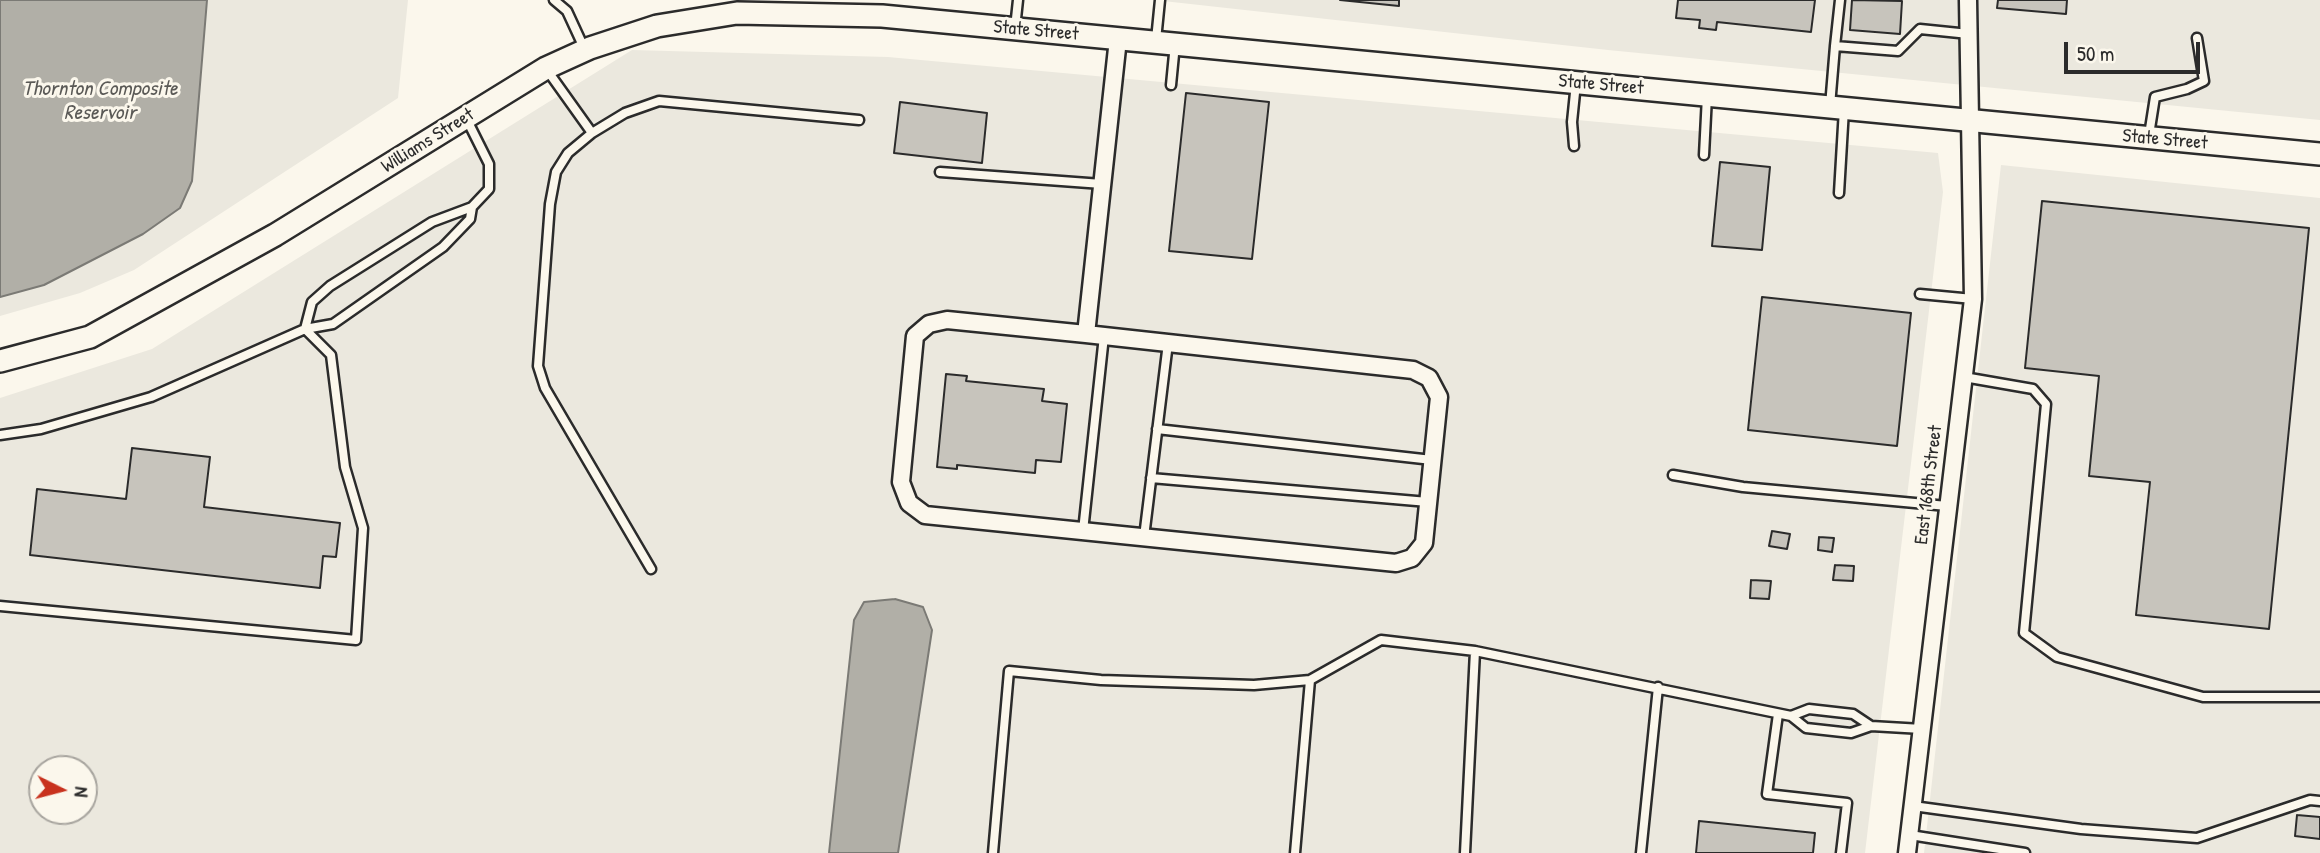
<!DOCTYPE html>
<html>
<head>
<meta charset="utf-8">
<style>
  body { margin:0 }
  #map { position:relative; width:2320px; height:853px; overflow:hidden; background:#fbf7ec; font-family:"Patrick Hand",sans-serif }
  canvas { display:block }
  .north { position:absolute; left:28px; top:755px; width:70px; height:70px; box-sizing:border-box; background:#fbf7ec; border:2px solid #a8a59f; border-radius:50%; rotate:96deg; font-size:19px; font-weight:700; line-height:28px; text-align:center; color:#2b2b2b }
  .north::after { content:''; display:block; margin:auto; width:24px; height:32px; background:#c8321e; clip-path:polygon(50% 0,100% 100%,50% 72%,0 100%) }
  .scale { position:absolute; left:2064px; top:42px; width:136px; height:32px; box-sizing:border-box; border:4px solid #2b2b2b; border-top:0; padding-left:9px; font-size:21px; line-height:24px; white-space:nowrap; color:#2b2b2b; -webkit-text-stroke:5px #fbf7ec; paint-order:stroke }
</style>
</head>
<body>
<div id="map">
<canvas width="2320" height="853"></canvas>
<div class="north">N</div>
<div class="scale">50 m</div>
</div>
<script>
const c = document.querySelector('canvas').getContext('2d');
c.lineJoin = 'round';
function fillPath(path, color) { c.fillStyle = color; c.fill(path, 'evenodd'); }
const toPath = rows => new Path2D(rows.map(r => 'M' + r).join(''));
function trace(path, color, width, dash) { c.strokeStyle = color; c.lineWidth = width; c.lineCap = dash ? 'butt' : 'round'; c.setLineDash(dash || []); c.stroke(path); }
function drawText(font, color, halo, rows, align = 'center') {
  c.font = font + ' "Patrick Hand",sans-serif'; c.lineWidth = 6; c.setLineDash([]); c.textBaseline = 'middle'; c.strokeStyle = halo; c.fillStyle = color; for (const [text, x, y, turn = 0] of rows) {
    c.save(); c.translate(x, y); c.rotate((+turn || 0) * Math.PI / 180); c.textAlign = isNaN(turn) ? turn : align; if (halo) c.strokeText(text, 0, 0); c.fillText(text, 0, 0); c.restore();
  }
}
const built = toPath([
  [0,0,408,0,398,98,134,270,80,293,0,316],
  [1154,0,2320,0,2320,120,1608,50],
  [632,50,888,57,1938,153,1943,192,1865,853,0,853,0,398,152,349],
  [42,769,84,769,84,811,42,811],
  [2001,165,2320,198,2320,853,1924,853]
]);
const water = toPath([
  [0,0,207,0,192,181,180,208,143,234,44,285,0,297,0,0],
  [895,599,923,607,932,630,898,853,829,853,854,620,864,602,895,599]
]);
const building = toPath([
  [1340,0,1399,0,1399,6,1340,0],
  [1678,0,1815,0,1811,32,1717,22,1716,30,1699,28,1700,20,1676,18,1678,0],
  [1852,0,1902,1,1900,34,1850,30,1852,0],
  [1998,0,2067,0,2066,14,1997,8,1998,0],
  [1186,93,1269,102,1252,259,1169,251,1186,93],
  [900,102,987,113,982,163,894,153,900,102],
  [1720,162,1770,167,1762,250,1712,246,1720,162],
  [2042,201,2309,228,2269,629,2136,615,2150,482,2089,476,2099,376,2025,368,2042,201],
  [1762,297,1911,313,1897,446,1748,430,1762,297],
  [946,374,967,376,966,381,1044,389,1042,401,1067,404,1061,462,1036,460,1035,473,957,465,957,469,937,467,946,374],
  [132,448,210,457,204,507,340,523,336,557,323,556,320,588,30,555,37,489,126,499,132,448],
  [1772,531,1790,534,1787,549,1769,546,1772,531],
  [1819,537,1834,538,1832,552,1818,550,1819,537],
  [1835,565,1854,566,1853,581,1833,580,1835,565],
  [1751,580,1771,581,1769,599,1750,598,1751,580],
  [2297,815,2320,817,2320,839,2295,836,2297,815],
  [1699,821,1815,833,1813,853,1696,853,1699,821]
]);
const service = toPath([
  [554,0,567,11,585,50],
  [1840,0,1835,46,1898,51,1920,29,1969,34],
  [1015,28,1018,0],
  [1156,40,1160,0],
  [547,70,592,133],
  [1171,85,1175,44],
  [1830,106,1835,46],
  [467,120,489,164,489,189,472,207,432,222,330,286,312,302,305,329,333,324,443,247,470,219,472,207],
  [2149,135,2155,97,2187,89,2204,81,2197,38],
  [1574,146,1572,122,1576,83],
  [1704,155,1707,96],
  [940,172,1102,184],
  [1839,193,1844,109],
  [1920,294,1973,299],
  [1964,377,2033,389,2046,404,2024,633,2057,657,2203,697,2320,697],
  [1157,429,1432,460],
  [0,435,41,429,151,397,305,329,331,355,345,467,363,528,356,640,0,606],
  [1673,475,1743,487,1947,506],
  [1151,478,1428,502],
  [1083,531,1104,336],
  [1144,537,1168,343],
  [651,569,545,388,538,366,550,204,556,172,568,153,592,133,625,113,659,101,859,120],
  [1778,714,1767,794,1847,803,1841,853],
  [1871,726,1853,714,1809,709,1791,716,1806,728,1851,733,1871,726,1922,729],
  [1913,806,2081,829,2197,838,2310,800,2320,801],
  [1910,835,2025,853],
  [993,853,1009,671,1101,680,1254,685,1310,680,1381,640,1475,651,1791,716],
  [1295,853,1310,680],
  [1465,853,1475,651],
  [1641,853,1658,687]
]);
const minor = toPath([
  [1086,334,1413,370,1429,378,1439,397,1424,543,1412,558,1396,563,925,515,909,503,901,482,915,336,929,324,947,320,1086,334,1118,39],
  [1907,853,1973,299,1968,0]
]);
const tertiary = toPath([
  [0,361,90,337,275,235,546,68,590,48,657,26,737,13,882,16,2320,154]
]);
const streetNames = [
  ["State Street",1036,31,5],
  ["State Street",1601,85,5],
  ["State Street",2165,140,5],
  ["Williams Street",428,141,-32],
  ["East 168th Street",1929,485,-83]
];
const waterNames = [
  ["Thornton Composite",100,89],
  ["Reservoir",100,113]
];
fillPath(built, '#ebe8de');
fillPath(water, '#b1afa7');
trace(water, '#7b7a75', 2);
fillPath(building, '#c7c4bc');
trace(building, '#2b2b2b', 2);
trace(service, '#2b2b2b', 13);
trace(minor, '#2b2b2b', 21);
trace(tertiary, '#2b2b2b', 26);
trace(service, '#fbf7ec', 8);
trace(minor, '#fbf7ec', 16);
trace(tertiary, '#fbf7ec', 21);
drawText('19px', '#2b2b2b', '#fbf7ec', streetNames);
drawText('italic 21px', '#5a5956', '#fbf7ec', waterNames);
</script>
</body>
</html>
